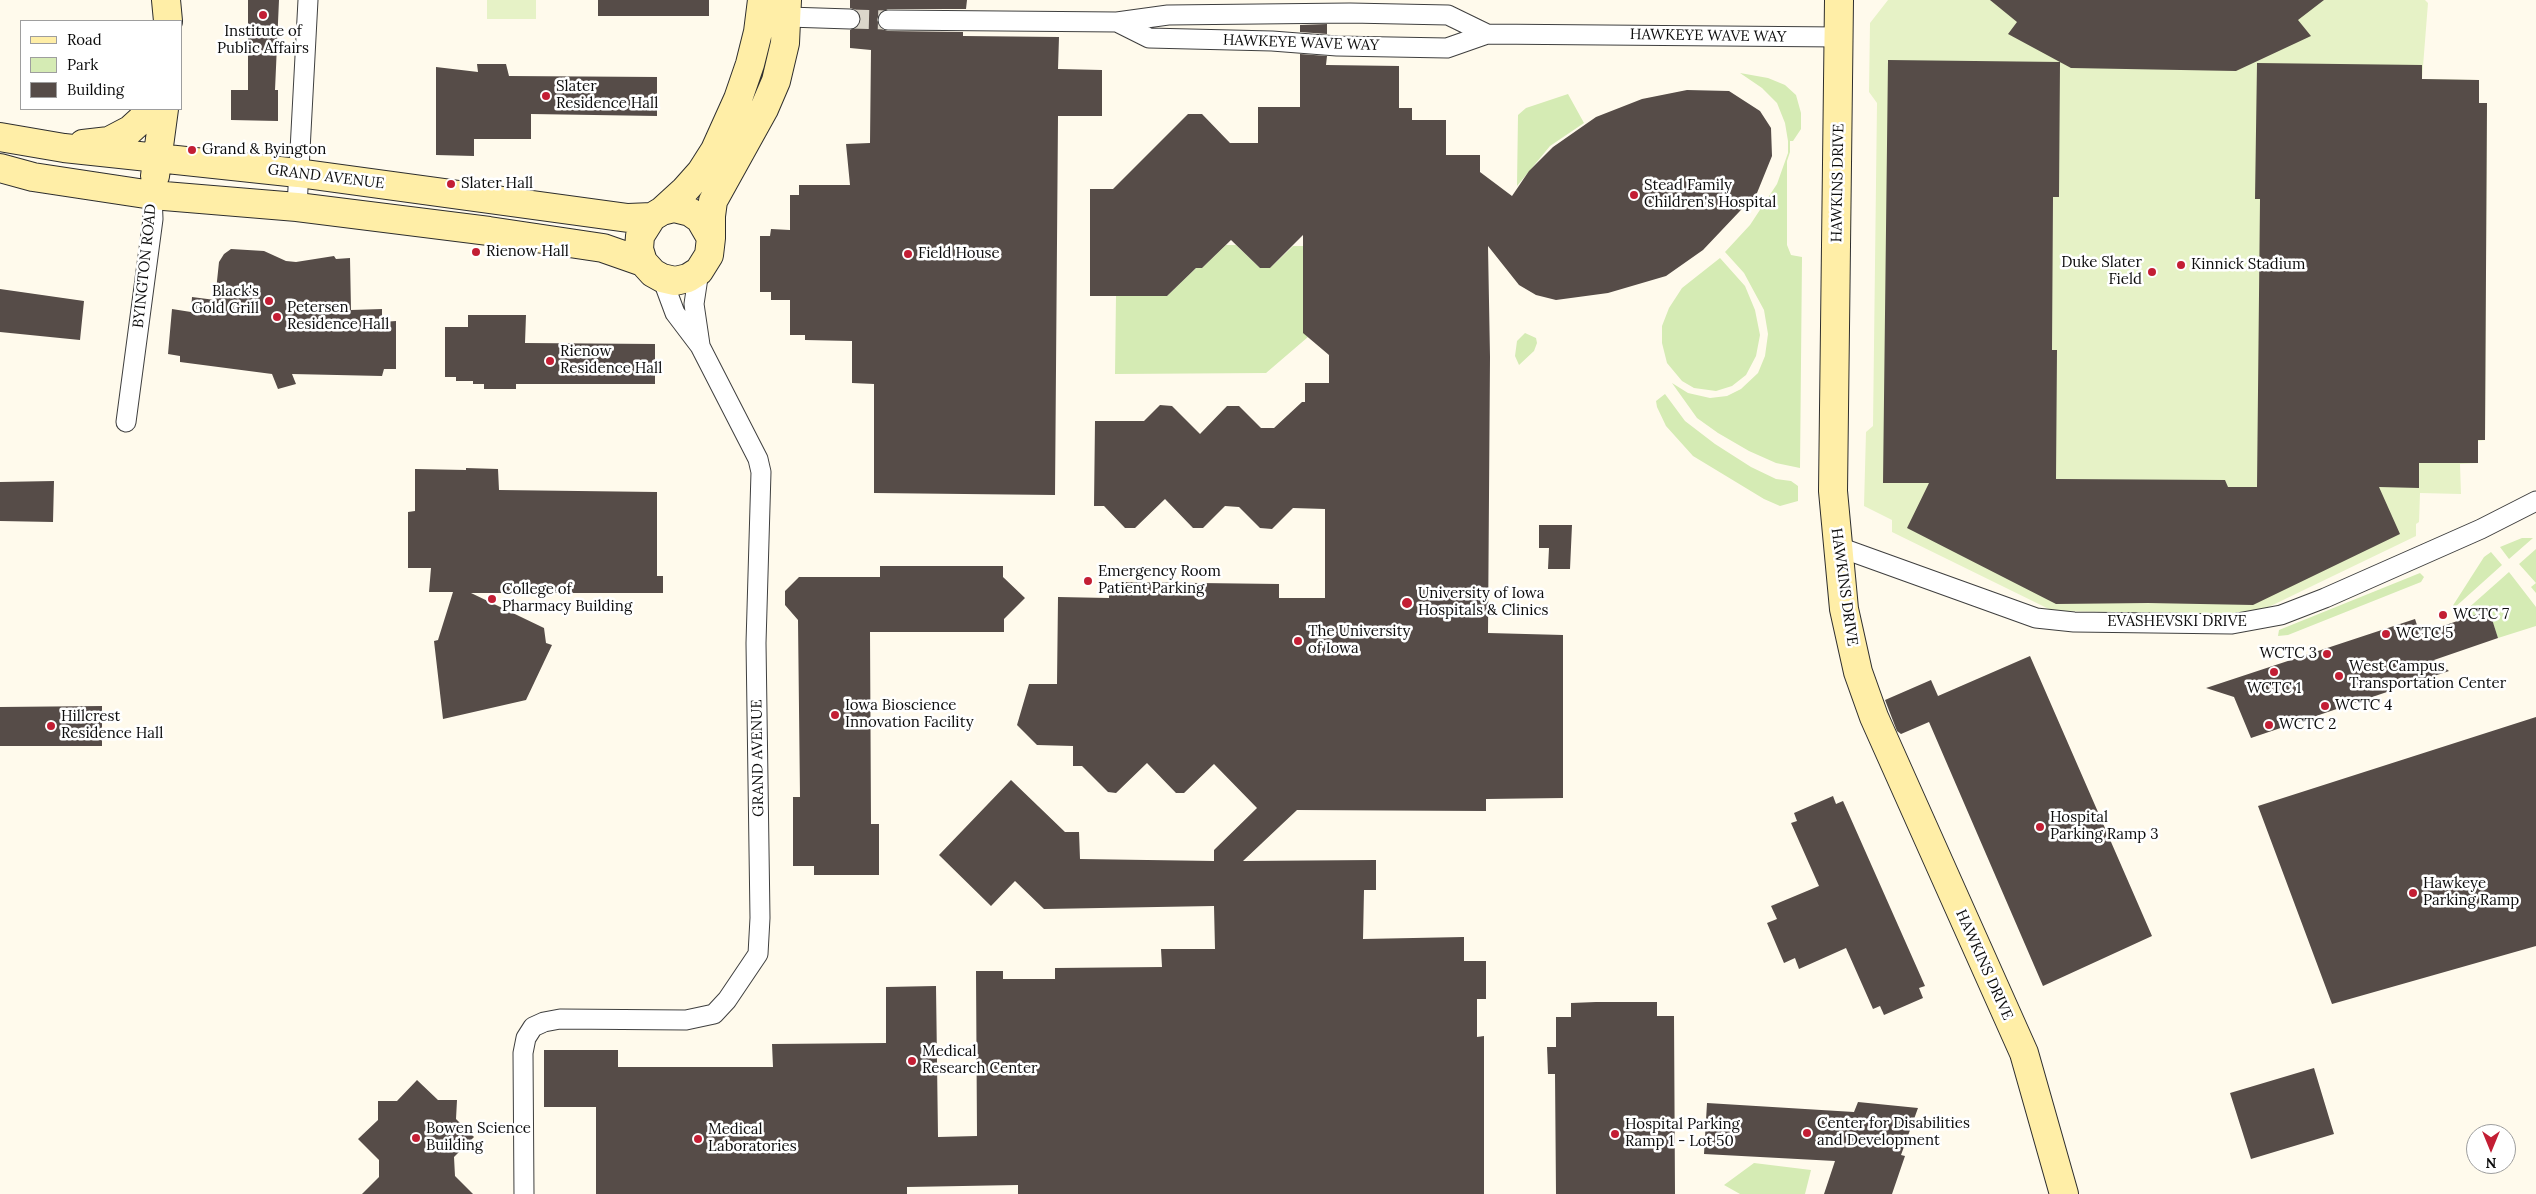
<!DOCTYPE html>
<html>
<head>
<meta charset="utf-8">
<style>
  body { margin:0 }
  #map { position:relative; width:2536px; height:1194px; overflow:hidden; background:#fffaec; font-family:Lora,serif }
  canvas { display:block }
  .legend { position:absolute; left:20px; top:20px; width:162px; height:90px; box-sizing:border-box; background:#fff; border:1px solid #9e9e9e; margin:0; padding:6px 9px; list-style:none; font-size:15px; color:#0c0c0c }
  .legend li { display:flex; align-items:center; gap:10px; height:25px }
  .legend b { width:25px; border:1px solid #9e9e9e }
  .north { position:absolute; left:2466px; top:1124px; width:50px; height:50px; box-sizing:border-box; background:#fff; border:1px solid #9e9e9e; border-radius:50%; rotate:180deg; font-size:14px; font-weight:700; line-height:20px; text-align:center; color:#0c0c0c }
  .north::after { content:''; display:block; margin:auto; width:18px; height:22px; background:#c31e34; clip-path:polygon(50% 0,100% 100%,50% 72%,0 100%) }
</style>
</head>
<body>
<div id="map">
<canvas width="2536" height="1194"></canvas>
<ul class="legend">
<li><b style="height:6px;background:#ffeea7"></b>Road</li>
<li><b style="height:14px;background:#d5ebb4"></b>Park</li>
<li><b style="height:14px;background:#564c48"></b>Building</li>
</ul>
<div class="north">N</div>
</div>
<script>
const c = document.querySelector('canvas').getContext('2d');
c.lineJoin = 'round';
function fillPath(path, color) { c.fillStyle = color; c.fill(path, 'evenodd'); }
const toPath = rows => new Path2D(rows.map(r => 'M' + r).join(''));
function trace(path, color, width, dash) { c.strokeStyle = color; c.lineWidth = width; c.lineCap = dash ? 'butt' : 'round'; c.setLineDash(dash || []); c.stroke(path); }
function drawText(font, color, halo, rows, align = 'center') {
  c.font = font + ' Lora,serif'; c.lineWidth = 5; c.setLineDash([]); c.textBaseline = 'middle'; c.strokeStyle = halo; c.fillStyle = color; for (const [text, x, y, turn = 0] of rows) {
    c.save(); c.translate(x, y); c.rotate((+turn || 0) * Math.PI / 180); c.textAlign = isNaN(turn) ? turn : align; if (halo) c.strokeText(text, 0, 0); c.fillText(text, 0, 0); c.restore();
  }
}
const green = toPath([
  [1740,73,1768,78,1785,85,1796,95,1801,113,1801,129,1793,141,1790,141,1790,152,1787,161,1787,245,1791,255,1802,257,1800,468,1776,463,1749,451,1718,433,1697,418,1672,383,1688,393,1710,398,1727,396,1741,389,1758,373,1765,356,1768,334,1764,310,1744,273,1725,252,1750,225,1777,184,1788,153,1788,141,1785,123,1777,103,1762,88],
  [1568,94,1584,123,1550,146,1517,186,1518,115,1526,108],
  [1226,245,1236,245,1260,268,1270,268,1293,246,1303,246,1303,332,1308,337,1266,373,1115,374,1116,296,1167,296,1196,268,1202,268],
  [1720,258,1745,286,1755,310,1760,335,1756,356,1746,375,1732,386,1716,391,1694,388,1682,381,1667,363,1662,343,1662,326,1669,308,1682,288],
  [1525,333,1536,338,1537,343,1534,351,1519,365,1515,356,1517,341],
  [1665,394,1685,421,1715,444,1751,467,1776,479,1791,481,1798,486,1798,501,1780,506,1764,499,1693,456,1666,426,1657,407,1656,401],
  [2522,538,2533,538,2509,559,2500,547],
  [2536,549,2536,593,2531,587,2536,583,2519,564],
  [2491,552,2502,565,2453,609,2452,607,2484,557],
  [2509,572,2536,607,2536,626,2498,638,2489,611,2456,622,2456,619],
  [2420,573,2424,577,2421,582,2288,635,2278,636,2279,630],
  [1754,1163,1811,1170,1805,1194,1740,1194,1724,1185]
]);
const pitch = toPath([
  [487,0,536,0,536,19,487,19],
  [1888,0,2425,0,2428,3,2422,79,2479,80,2479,103,2487,103,2485,440,2478,441,2478,463,2460,464,2461,494,2420,493,2419,522,2416,524,2416,536,2254,614,2053,611,1892,532,1892,520,1864,506,1866,432,1873,426,1877,103,1869,92,1870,23]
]);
const building = toPath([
  [248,0,279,0,275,90,278,90,278,121,231,120,231,90,248,90],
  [598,0,709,0,709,16,598,16],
  [850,0,967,0,966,9,888,9,879,14,877,20,882,29,888,31,963,32,963,36,1059,37,1058,69,1102,70,1102,116,1058,116,1055,495,874,493,874,384,852,383,852,341,805,340,805,335,790,335,790,300,771,300,771,292,760,292,760,236,770,236,771,229,790,230,790,195,799,195,799,185,850,185,846,144,870,143,871,50,850,48,850,30,859,25,861,19,856,10,850,8],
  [1990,0,2324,0,2298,20,2311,36,2236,71,2071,68,2008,34,2017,22],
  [1327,24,1327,34,1300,32,1300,25],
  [1300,54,1327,56,1326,65,1399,66,1399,108,1412,108,1412,120,1446,120,1446,155,1480,155,1480,172,1512,196,1529,171,1553,147,1596,117,1642,99,1687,90,1729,91,1760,111,1771,128,1772,156,1757,193,1703,250,1666,276,1608,293,1556,300,1536,295,1519,285,1488,246,1490,357,1488,633,1563,635,1563,798,1486,799,1486,811,1297,810,1243,861,1376,860,1376,890,1364,890,1363,939,1464,937,1464,961,1486,961,1486,999,1477,999,1477,1037,1484,1036,1484,1194,1018,1194,1018,1185,907,1187,907,1194,596,1194,596,1107,544,1107,544,1050,618,1050,618,1067,773,1067,772,1044,886,1043,886,987,936,986,938,1137,977,1136,976,971,1003,971,1003,979,1055,979,1055,968,1162,967,1161,949,1215,949,1214,906,1044,909,1015,881,991,906,939,855,1011,780,1065,832,1079,832,1080,859,1214,861,1214,850,1257,808,1214,764,1184,793,1176,793,1147,763,1116,793,1108,792,1082,766,1073,766,1073,746,1037,745,1017,725,1029,684,1057,684,1058,597,1109,598,1109,595,1120,595,1120,582,1279,584,1279,598,1325,598,1325,509,1293,508,1272,529,1260,528,1239,507,1225,506,1203,528,1193,528,1165,499,1135,528,1125,528,1104,506,1094,506,1095,421,1144,421,1160,405,1172,406,1200,434,1227,406,1239,406,1261,428,1274,428,1302,402,1305,402,1305,383,1329,383,1329,355,1303,333,1303,235,1270,268,1260,268,1231,240,1202,268,1196,268,1167,296,1090,296,1090,189,1113,189,1188,114,1202,114,1230,143,1258,143,1258,107,1300,107],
  [1888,60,2060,62,2059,197,2053,197,2052,350,2057,350,2056,479,2225,480,2228,487,2257,487,2260,199,2255,199,2257,63,2422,65,2422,79,2479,80,2479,103,2487,103,2485,440,2478,440,2478,463,2419,463,2419,488,2379,487,2400,534,2253,605,2148,603,2056,604,1907,528,1929,483,1883,483],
  [477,64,506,64,509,76,657,77,657,116,531,114,531,139,474,139,474,156,436,155,436,67,478,72],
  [231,249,264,251,286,261,296,262,334,256,336,259,350,258,351,310,382,309,382,322,396,321,396,369,384,369,382,376,292,374,296,384,278,389,272,374,180,362,180,356,168,354,172,309,191,312,192,297,215,300,219,262,224,254],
  [0,289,84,301,80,340,0,332],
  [468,315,526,315,525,343,655,344,655,384,516,384,516,389,484,389,484,384,473,384,473,381,456,381,456,377,445,377,445,327,468,327],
  [466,468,498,469,499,490,657,492,657,576,663,576,663,593,471,593,544,628,546,643,552,645,526,700,443,719,434,641,438,640,453,592,429,592,431,568,408,568,408,512,415,511,415,469,466,470],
  [54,481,53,522,0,521,0,482],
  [1539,525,1572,525,1570,569,1548,569,1549,548,1539,548],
  [880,566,1003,566,1003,577,1025,598,1004,619,1004,632,870,632,871,824,879,824,879,875,814,875,814,866,793,866,793,797,800,797,798,620,785,605,785,591,799,577,880,577],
  [2489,610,2498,638,2434,660,2449,671,2251,738,2234,697,2206,688,2415,619,2420,634],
  [2030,656,2152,936,2043,986,1929,722,1901,734,1897,731,1885,700,1931,680,1938,696],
  [102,706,102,746,0,746,0,707],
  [2536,717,2536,946,2332,1004,2258,806],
  [1833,796,1836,804,1843,801,1925,986,1919,988,1923,998,1884,1015,1880,1006,1873,1009,1846,948,1799,969,1795,958,1784,963,1767,923,1777,919,1771,906,1819,886,1791,823,1797,821,1794,813],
  [1596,1002,1657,1002,1657,1016,1674,1016,1675,1194,1556,1194,1555,1074,1548,1074,1547,1047,1556,1047,1556,1017,1571,1017,1571,1003],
  [2314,1068,2334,1134,2251,1159,2230,1093],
  [417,1080,438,1100,457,1100,456,1119,474,1137,454,1157,455,1176,473,1194,362,1194,379,1177,379,1160,358,1139,378,1120,378,1101,397,1101],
  [1858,1102,1918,1108,1901,1155,1905,1156,1892,1194,1824,1194,1835,1161,1704,1154,1707,1103,1854,1112]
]);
const streetTunnel = toPath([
  [850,19,888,20]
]);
const street = toPath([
  [788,17,850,19],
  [888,20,1117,22,1168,15,1350,13,1448,15,1487,34],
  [1117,22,1149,38,1272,41,1337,46,1447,48,1487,34,1839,37],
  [297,207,308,0],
  [699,271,694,304,700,345],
  [126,422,153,219,152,195],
  [1836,546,2036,618,2074,622,2232,624,2281,615,2325,598,2481,529,2536,501],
  [524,1194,523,1053,526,1038,533,1027,544,1022,560,1019,686,1020,714,1014,727,1000,758,954,760,918,756,643,761,472,758,459,700,346,675,313,662,278]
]);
const secondary = toPath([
  [166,0,168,21],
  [1839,0,1833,491,1844,609,1858,672,1874,717,2024,1053,2064,1194],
  [0,137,64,148,298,173,628,218,652,217],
  [83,144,109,141,130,130,153,109],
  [0,168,33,177,152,195,297,207,489,231,603,248,643,262],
  [155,176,164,109],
  [662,211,685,190,701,172,715,150,738,99,750,64,758,32,762,0],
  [711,238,700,219,690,212,674,208,662,211,652,217,640,236,639,249,643,262,653,273,662,278,675,281,688,278,699,271,709,255,711,238,711,216,713,201,764,109,776,81,785,43,787,0]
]);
const markers = [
  [263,15,5,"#c31e34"],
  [546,96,5,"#c31e34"],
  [192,150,5,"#c31e34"],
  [451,184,5,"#c31e34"],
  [1634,195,5,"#c31e34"],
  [476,252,5,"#c31e34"],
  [908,254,5,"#c31e34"],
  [2181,265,5,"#c31e34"],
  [2152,272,5,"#c31e34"],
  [269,301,5,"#c31e34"],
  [277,317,5,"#c31e34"],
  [550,361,5,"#c31e34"],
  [1088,581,5,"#c31e34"],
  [492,599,5,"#c31e34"],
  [1407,603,6,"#c31e34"],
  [2443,615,5,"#c31e34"],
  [2386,634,5,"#c31e34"],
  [1298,641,5,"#c31e34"],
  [2327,654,5,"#c31e34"],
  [2274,672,5,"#c31e34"],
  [2339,676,5,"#c31e34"],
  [2325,706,5,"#c31e34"],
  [835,715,5,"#c31e34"],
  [2269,725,5,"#c31e34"],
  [51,726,5,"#c31e34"],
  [2040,827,5,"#c31e34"],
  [2413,893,5,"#c31e34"],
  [912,1061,5,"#c31e34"],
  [1807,1133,5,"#c31e34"],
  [1615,1134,5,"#c31e34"],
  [416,1138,5,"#c31e34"],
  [698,1139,5,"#c31e34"]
];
const poiNames = [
  ["Institute of",263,32,"center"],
  ["Public Affairs",263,49,"center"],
  ["Slater",556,87],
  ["Residence Hall",556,104],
  ["Grand & Byington",202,150],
  ["Slater Hall",461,184],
  ["Stead Family",1644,186],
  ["Children's Hospital",1644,203],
  ["Rienow Hall",486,252],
  ["Field House",918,254],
  ["Duke Slater",2142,263,"right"],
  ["Field",2142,280,"right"],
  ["Kinnick Stadium",2191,265],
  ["Black's",259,292,"right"],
  ["Gold Grill",259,309,"right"],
  ["Petersen",287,308],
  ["Residence Hall",287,325],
  ["Rienow",560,352],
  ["Residence Hall",560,369],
  ["Emergency Room",1098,572],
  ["Patient Parking",1098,589],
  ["College of",502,590],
  ["Pharmacy Building",502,607],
  ["University of Iowa",1418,594],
  ["Hospitals & Clinics",1418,611],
  ["WCTC 7",2453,615],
  ["The University",1308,632],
  ["of Iowa",1308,649],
  ["WCTC 5",2396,634],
  ["WCTC 3",2317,654,"right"],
  ["West Campus",2349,667],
  ["Transportation Center",2349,684],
  ["WCTC 1",2274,689,"center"],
  ["Iowa Bioscience",845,706],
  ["Innovation Facility",845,723],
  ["WCTC 4",2335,706],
  ["Hillcrest",61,717],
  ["Residence Hall",61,734],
  ["WCTC 2",2279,725],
  ["Hospital",2050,818],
  ["Parking Ramp 3",2050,835],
  ["Hawkeye",2423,884],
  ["Parking Ramp",2423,901],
  ["Medical",922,1052],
  ["Research Center",922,1069],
  ["Center for Disabilities",1817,1124],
  ["and Development",1817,1141],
  ["Hospital Parking",1625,1125],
  ["Ramp 1 - Lot 50",1625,1142],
  ["Bowen Science",426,1129],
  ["Building",426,1146],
  ["Medical",708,1130],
  ["Laboratories",708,1147]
];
const streetNames = [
  ["HAWKEYE WAVE WAY",1708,36,1],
  ["HAWKEYE WAVE WAY",1301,43,2],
  ["GRAND AVENUE",326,177,7],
  ["HAWKINS DRIVE",1838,183,-89],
  ["BYINGTON ROAD",145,266,-84],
  ["HAWKINS DRIVE",1844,587,82],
  ["EVASHEVSKI DRIVE",2177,622],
  ["GRAND AVENUE",758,758,-91],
  ["HAWKINS DRIVE",1984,965,66]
];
fillPath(green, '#d5ebb4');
fillPath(pitch, '#e6f2c6');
fillPath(building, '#564c48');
trace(streetTunnel, '#dbd6ca', 19, [19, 9]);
trace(street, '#3f3f3f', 21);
trace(secondary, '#2e2e2e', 30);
trace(street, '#fff', 19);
trace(secondary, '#ffeea7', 28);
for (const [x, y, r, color] of markers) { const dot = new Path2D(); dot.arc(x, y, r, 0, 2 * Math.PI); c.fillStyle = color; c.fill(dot); trace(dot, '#fff', 2); }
drawText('15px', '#0c0c0c', '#fff', poiNames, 'left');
drawText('15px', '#0c0c0c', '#fff', streetNames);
</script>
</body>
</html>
